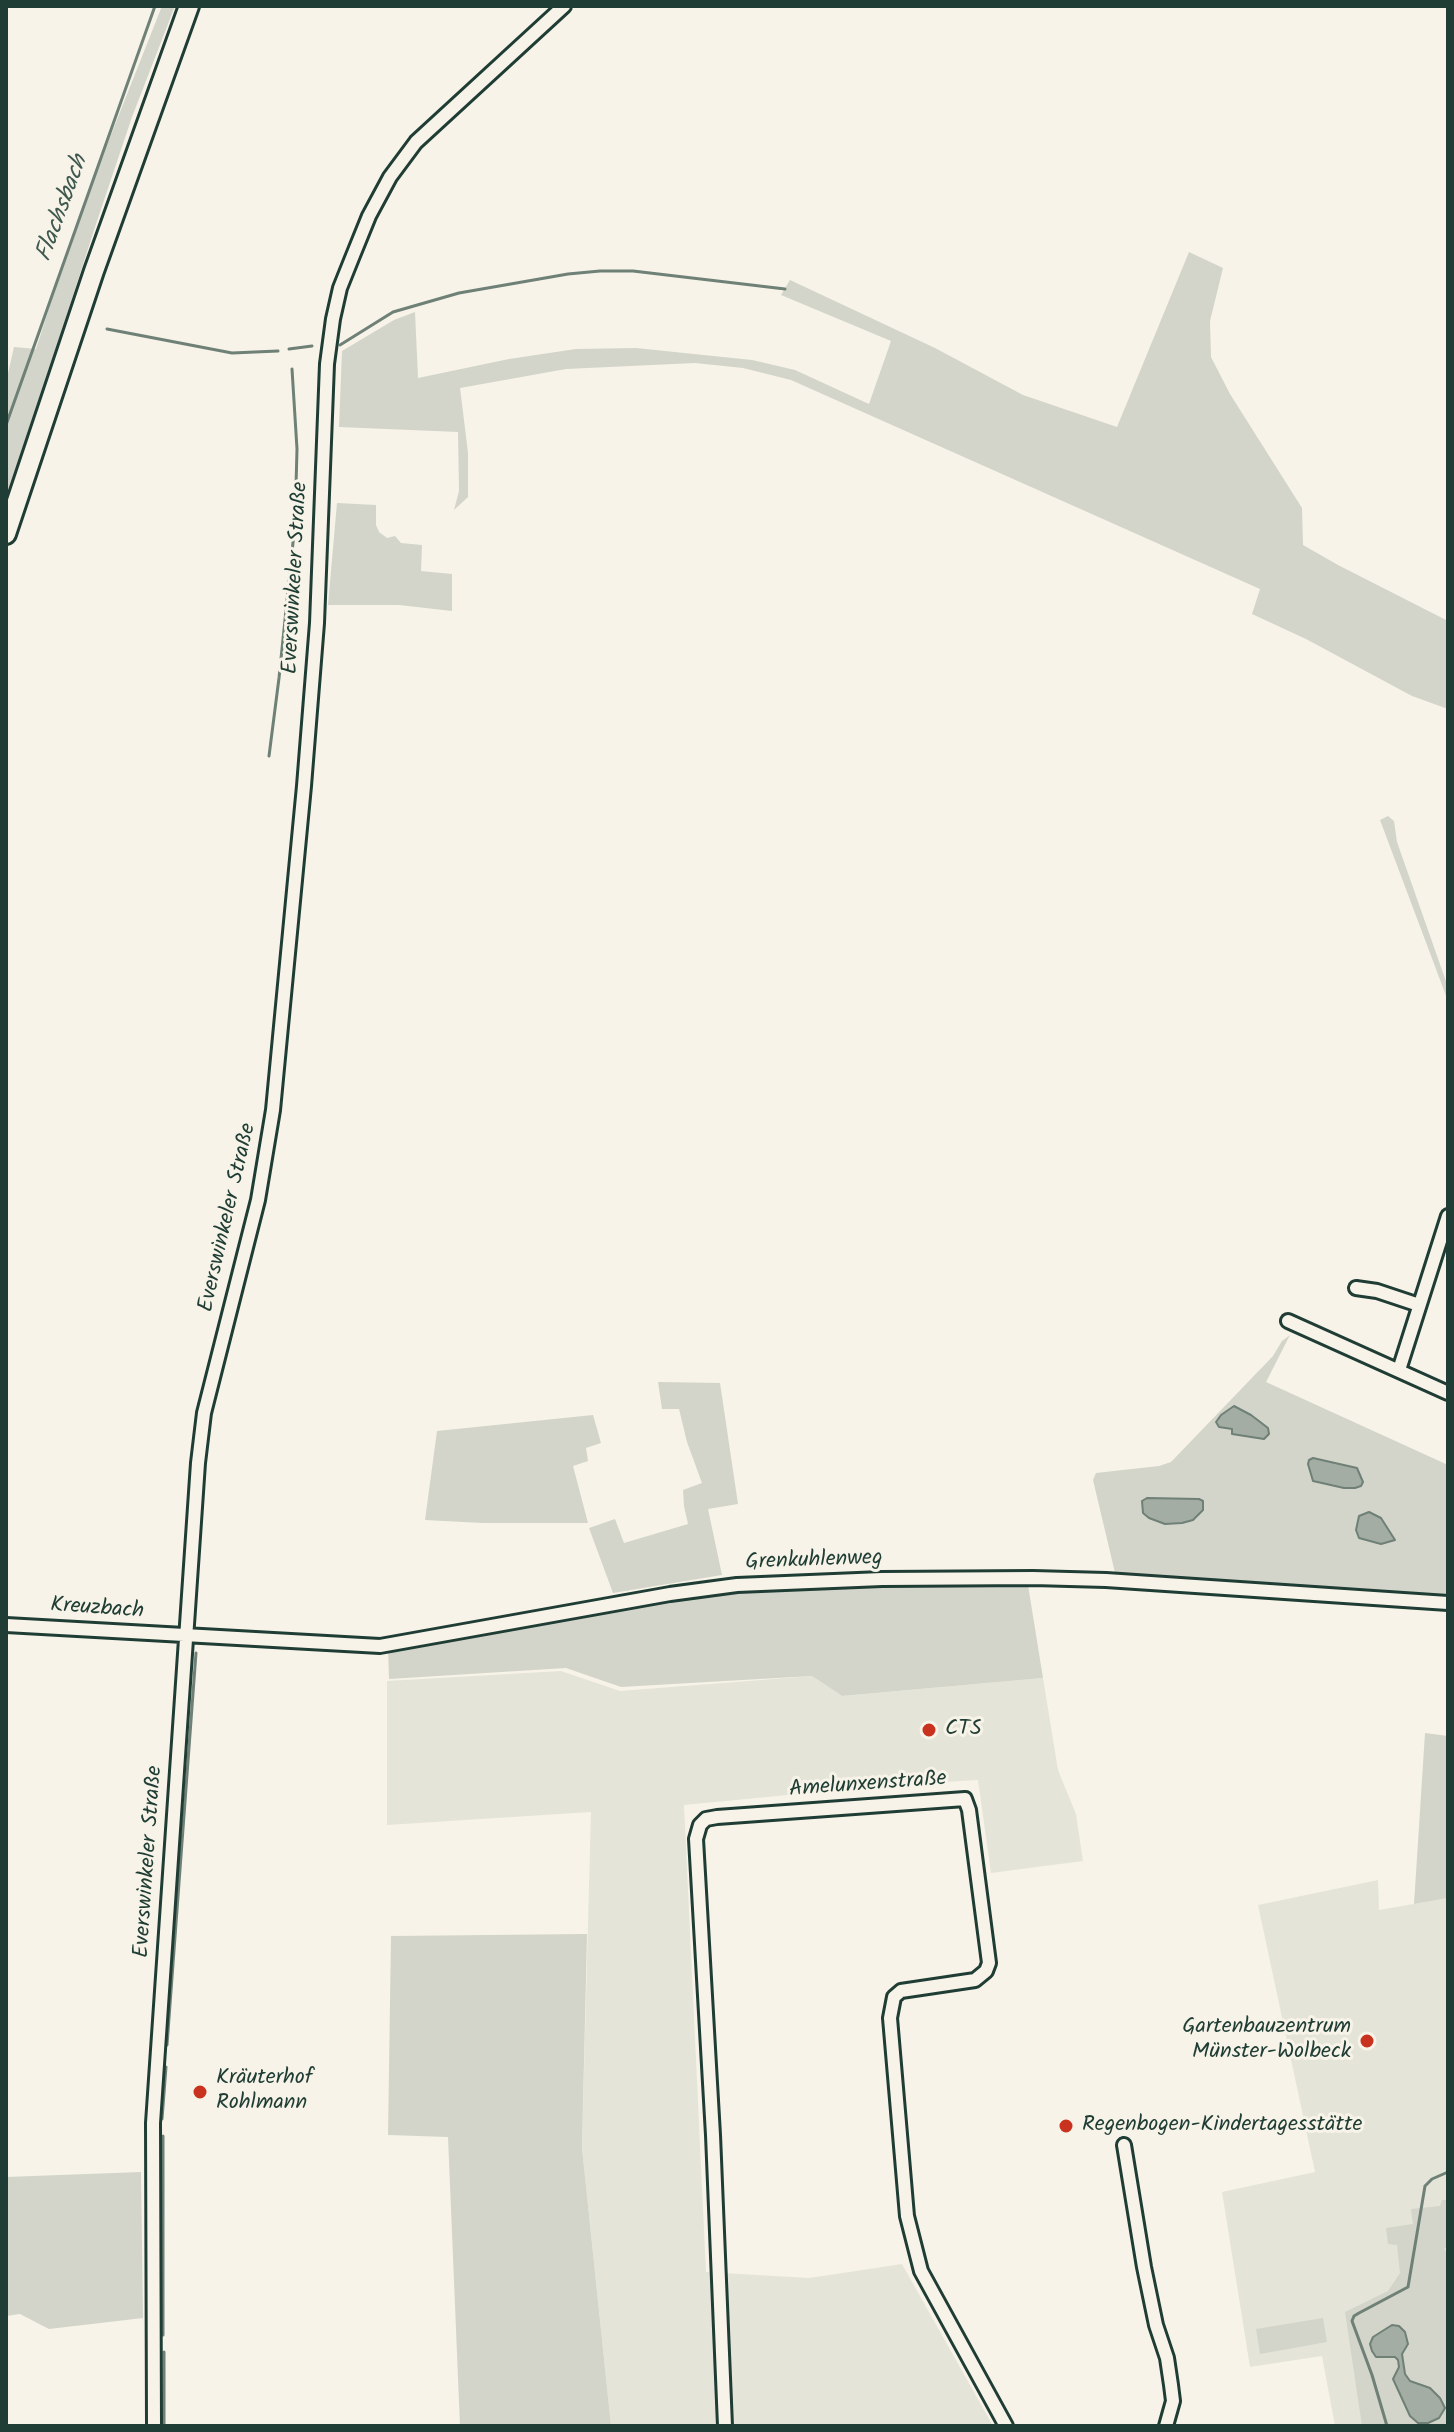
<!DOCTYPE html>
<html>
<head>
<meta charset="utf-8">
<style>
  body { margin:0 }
  #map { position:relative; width:1454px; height:2432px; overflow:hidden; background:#f7f3e8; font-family:Kalam,sans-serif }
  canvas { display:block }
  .frame { position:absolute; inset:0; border:8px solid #1f3d34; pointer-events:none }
</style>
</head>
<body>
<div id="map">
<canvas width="1454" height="2432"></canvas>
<div class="frame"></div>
</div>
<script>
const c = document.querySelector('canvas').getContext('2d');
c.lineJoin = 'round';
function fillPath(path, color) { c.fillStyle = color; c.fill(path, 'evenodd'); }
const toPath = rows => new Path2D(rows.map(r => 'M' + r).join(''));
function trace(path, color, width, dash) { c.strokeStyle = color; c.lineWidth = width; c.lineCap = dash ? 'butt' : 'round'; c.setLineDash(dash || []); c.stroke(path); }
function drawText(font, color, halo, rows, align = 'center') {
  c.font = font + ' Kalam,sans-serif'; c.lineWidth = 6; c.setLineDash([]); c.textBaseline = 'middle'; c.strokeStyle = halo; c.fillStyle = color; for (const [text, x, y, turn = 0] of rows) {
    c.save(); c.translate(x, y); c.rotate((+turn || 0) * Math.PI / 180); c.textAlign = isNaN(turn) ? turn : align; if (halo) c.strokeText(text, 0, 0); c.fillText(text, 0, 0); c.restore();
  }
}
const built = toPath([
  [561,1671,620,1691,812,1676,842,1696,1043,1678,1058,1770,1076,1814,1083,1861,991,1873,978,1780,892,1785,684,1805,706,2272,809,2278,902,2264,993,2426,611,2426,582,2148,591,1812,387,1825,387,1681],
  [1378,1880,1379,1910,1448,1898,1448,2426,1335,2426,1322,2356,1250,2367,1222,2192,1315,2172,1258,1905]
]);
const green = toPath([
  [162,6,175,6,132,117,95,227,6,504,6,382,14,347,36,349,78,218],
  [1189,252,1223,268,1210,321,1211,357,1230,394,1302,508,1303,545,1338,565,1448,621,1448,709,1412,696,1306,639,1252,614,1260,589,791,380,743,368,695,363,566,369,460,388,468,453,468,497,454,510,459,491,458,432,339,427,342,351,394,320,415,312,418,378,509,359,576,349,636,348,752,360,795,370,869,404,891,341,781,295,790,280,935,348,1023,395,1117,427],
  [337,503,376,505,376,525,379,532,387,538,395,536,401,543,422,545,421,571,452,574,452,611,399,605,328,605],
  [1388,816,1394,821,1397,842,1448,987,1448,1001,1380,820],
  [1290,1335,1266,1382,1448,1465,1448,1599,1116,1577,1093,1480,1096,1473,1159,1466,1171,1462,1273,1356,1282,1341],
  [1240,1408,1258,1421,1264,1439,1232,1434,1232,1429,1216,1422,1226,1411],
  [1146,1498,1199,1499,1203,1510,1190,1520,1182,1523,1165,1524,1149,1518],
  [658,1382,720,1383,738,1504,708,1509,722,1575,613,1593,589,1528,615,1519,624,1543,688,1524,684,1506,683,1490,702,1483,687,1442,679,1409,662,1409],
  [593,1415,601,1443,586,1448,588,1461,573,1466,588,1523,482,1523,425,1520,437,1431],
  [879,1584,1028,1585,1043,1678,842,1696,812,1676,621,1687,566,1668,389,1679,388,1648,736,1592],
  [1425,1733,1448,1736,1448,1898,1414,1904],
  [587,1934,582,2148,611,2426,460,2426,448,2137,388,2135,391,1936],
  [141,2172,143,2318,49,2329,20,2314,6,2316,6,2177],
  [1442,2200,1448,2200,1448,2246,1444,2249,1448,2255,1448,2426,1362,2426,1345,2312,1388,2291,1400,2273,1397,2245,1388,2244,1386,2228,1413,2224,1411,2209,1440,2206],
  [1323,2318,1327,2342,1260,2354,1256,2329]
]);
const water = toPath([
  [1234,1406,1251,1415,1268,1428,1269,1434,1264,1439,1232,1434,1232,1429,1219,1427,1216,1422,1221,1415,1234,1406],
  [1313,1458,1357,1468,1363,1482,1361,1486,1355,1488,1344,1488,1313,1481,1308,1464,1309,1460,1313,1458],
  [1147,1498,1199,1499,1203,1501,1203,1510,1193,1520,1182,1523,1165,1524,1149,1518,1143,1513,1142,1501,1147,1498],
  [1369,1512,1381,1518,1395,1540,1381,1544,1359,1538,1356,1530,1359,1516,1369,1512],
  [1392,2325,1399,2326,1405,2332,1408,2344,1402,2354,1405,2374,1410,2381,1430,2388,1440,2398,1445,2408,1439,2418,1428,2423,1418,2423,1410,2416,1393,2379,1399,2367,1398,2360,1395,2357,1376,2357,1372,2351,1370,2344,1373,2337,1392,2325]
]);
const stream = toPath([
  [107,329,232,353,278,351],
  [340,345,393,312,459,293,568,274,600,271,633,271,785,289],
  [289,349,312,346],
  [6,425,155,6],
  [269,756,279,678,295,523,297,449,292,369],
  [167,2045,196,1653],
  [162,2119,166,2067],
  [163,2136,163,2335],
  [164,2352,164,2426],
  [1387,2426,1372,2375,1352,2321,1354,2316,1359,2313,1408,2287,1425,2186,1432,2179,1448,2172]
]);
const minor = toPath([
  [1356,1288,1377,1291,1419,1305],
  [1288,1321,1448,1393],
  [1399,1370,1448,1216],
  [6,1625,380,1646,670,1594,737,1585,882,1579,1033,1578,1106,1580,1448,1603],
  [1124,2145,1144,2267,1156,2325,1167,2358,1171,2385,1173,2401,1166,2426],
  [154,2426,153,2123,198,1463,204,1413,258,1200,273,1110,304,786,317,623,327,364,333,319,340,288,352,258,369,216,390,177,416,142,564,6],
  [725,2426,713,2135,696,1839,700,1825,706,1819,717,1817,965,1799,969,1810,989,1963,986,1971,975,1980,901,1991,894,1997,890,2018,907,2216,921,2271,1006,2426]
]);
const secondary = toPath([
  [6,534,94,271,189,6]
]);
const markers = [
  [929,1730,8,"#c8321e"],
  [1367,2041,8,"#c8321e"],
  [200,2092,8,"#c8321e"],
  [1066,2126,8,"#c8321e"]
];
const streetNames = [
  ["Everswinkeler Straße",297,578,-87],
  ["Everswinkeler Straße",229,1218,-77],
  ["Grenkuhlenweg",814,1562,-2],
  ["Kreuzbach",97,1610,4],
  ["Amelunxenstraße",868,1786,-4],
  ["Everswinkeler Straße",150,1862,-86]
];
const poiNames = [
  ["CTS",945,1730],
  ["Gartenbauzentrum",1351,2028,"right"],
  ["Münster-Wolbeck",1351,2053,"right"],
  ["Kräuterhof",216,2079],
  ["Rohlmann",216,2104],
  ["Regenbogen-Kindertagesstätte",1082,2126]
];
const waterNames = [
  ["Flachsbach",64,209,-70]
];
fillPath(built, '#e5e4d9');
fillPath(green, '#d3d5ca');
fillPath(water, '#a4ada3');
trace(water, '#6f8077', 2);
trace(stream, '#6f8077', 3);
trace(minor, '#1f3d34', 18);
trace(secondary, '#1f3d34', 24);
trace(minor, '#f7f3e8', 12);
trace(secondary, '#f7f3e8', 18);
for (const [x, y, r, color] of markers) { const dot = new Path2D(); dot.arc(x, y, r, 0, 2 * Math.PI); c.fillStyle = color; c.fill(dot); trace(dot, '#f7f3e8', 3); }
drawText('22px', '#1f3d34', '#f7f3e8', streetNames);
drawText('22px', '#1f3d34', '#f7f3e8', poiNames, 'left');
drawText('italic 24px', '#405950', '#f7f3e8', waterNames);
</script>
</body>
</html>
